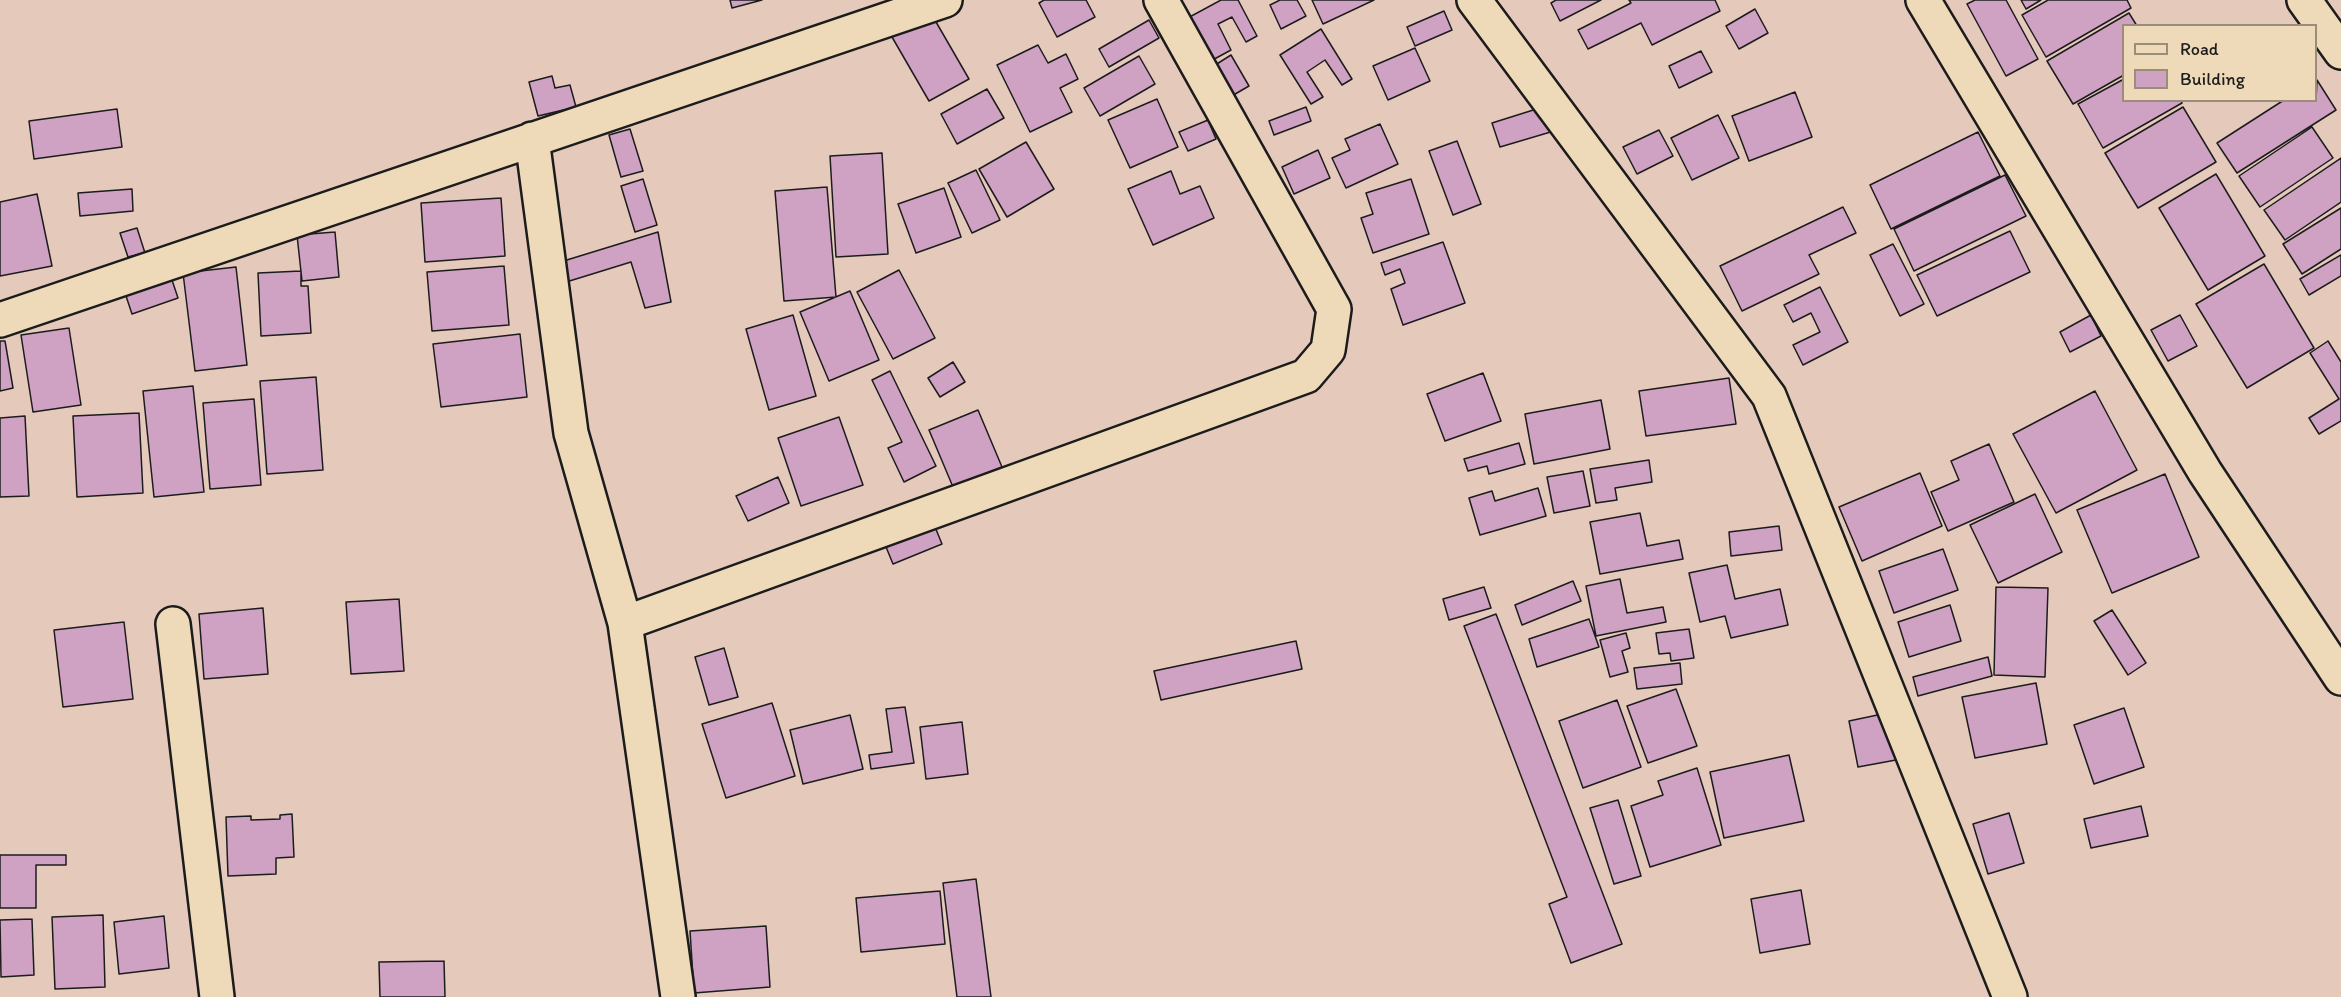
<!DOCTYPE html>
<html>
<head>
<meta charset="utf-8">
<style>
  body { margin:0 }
  #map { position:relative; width:2341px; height:997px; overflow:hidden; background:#e5c9bb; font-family:Itim,sans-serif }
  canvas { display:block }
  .legend { position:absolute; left:2122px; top:24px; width:195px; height:78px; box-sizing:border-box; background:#eedab8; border:2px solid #9a8e7a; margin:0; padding:8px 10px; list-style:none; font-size:18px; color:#1c1c1c }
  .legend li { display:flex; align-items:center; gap:12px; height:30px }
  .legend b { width:30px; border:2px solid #9a8e7a }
</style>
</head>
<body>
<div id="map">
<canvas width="2341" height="997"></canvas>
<ul class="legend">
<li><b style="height:8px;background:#eedab8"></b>Road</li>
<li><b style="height:16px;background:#cfa1c2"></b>Building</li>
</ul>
</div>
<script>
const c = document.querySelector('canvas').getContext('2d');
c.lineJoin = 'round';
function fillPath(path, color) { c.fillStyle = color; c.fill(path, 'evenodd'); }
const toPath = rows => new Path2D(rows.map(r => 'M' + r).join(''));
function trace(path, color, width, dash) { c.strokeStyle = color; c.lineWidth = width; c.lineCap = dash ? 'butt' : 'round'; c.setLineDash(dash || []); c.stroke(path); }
const building = toPath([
  [730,0,762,0,732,8,730,0],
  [1044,0,1086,0,1095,17,1057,37,1039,3,1044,0],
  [1221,0,1238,0,1257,36,1246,42,1232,17,1218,24,1231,50,1207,63,1184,20,1221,0],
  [1280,0,1297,0,1306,16,1281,29,1270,5,1280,0],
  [1312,0,1374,0,1323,24,1312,0],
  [1556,0,1601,0,1560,21,1551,3,1556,0],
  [1629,0,1715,0,1720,11,1652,45,1641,23,1588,49,1578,30,1631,3,1629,0],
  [1975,0,2006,0,2038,59,2006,76,1967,4,1975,0],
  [2021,0,2041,0,2026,9,2021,0],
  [2048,0,2127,0,2131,8,2046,57,2022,15,2048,0],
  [1755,9,1768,33,1739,49,1726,26,1755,9],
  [1444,11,1452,30,1415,46,1407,27,1444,11],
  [2129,13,2137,26,2124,26,2124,75,2073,104,2047,61,2129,13],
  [932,15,969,79,929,101,892,37,932,15],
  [1149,20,1159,38,1109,67,1099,49,1149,20],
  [1321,29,1352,79,1342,85,1325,60,1307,72,1323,97,1311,104,1280,55,1321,29],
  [1038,45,1048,63,1066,54,1078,79,1060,88,1072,112,1030,132,997,65,1038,45],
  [1415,48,1430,81,1388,100,1373,66,1415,48],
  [1701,51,1712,72,1679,88,1669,66,1701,51],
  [1231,55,1249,86,1230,97,1212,67,1231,55],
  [1139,56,1155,84,1100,116,1084,88,1139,56],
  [552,76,555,88,570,85,576,107,538,116,529,82,552,76],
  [2124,79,2124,100,2181,100,2182,103,2103,148,2078,104,2124,79],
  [2317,80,2336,110,2237,173,2217,143,2284,100,2316,100,2317,80],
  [987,89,1004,118,957,144,941,114,987,89],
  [1795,92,1812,137,1749,161,1732,116,1795,92],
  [1157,99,1178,147,1130,168,1108,120,1157,99],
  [1546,106,1554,131,1500,147,1492,123,1546,106],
  [1306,107,1311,121,1274,135,1269,121,1306,107],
  [2183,107,2216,162,2138,208,2105,153,2183,107],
  [117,109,122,147,34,159,29,121,117,109],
  [1718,115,1739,158,1692,180,1671,138,1718,115],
  [1208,120,1216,139,1188,151,1179,132,1208,120],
  [1380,124,1398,164,1346,188,1332,158,1350,150,1345,139,1380,124],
  [2312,127,2333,158,2260,207,2239,176,2312,127],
  [630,129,643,171,621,177,609,135,630,129],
  [1659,130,1673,156,1637,174,1623,147,1659,130],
  [1978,132,2000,176,1891,229,1870,185,1978,132],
  [1457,141,1481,204,1453,215,1429,151,1457,141],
  [1026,142,1054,189,1007,217,979,169,1026,142],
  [1318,150,1330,178,1294,194,1282,167,1318,150],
  [882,153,888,254,836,257,830,156,882,153],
  [2341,158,2341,202,2285,240,2264,210,2341,158],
  [976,170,1000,220,972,233,948,183,976,170],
  [1171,171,1180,194,1200,186,1214,218,1153,245,1128,189,1171,171],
  [2216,174,2265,256,2208,290,2159,208,2216,174],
  [2005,175,2026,216,1914,271,1894,229,2005,175],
  [643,179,657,225,635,232,621,186,643,179],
  [1411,179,1429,234,1373,253,1361,218,1373,214,1366,193,1411,179],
  [827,187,836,297,784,301,775,191,827,187],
  [944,188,961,237,916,253,898,204,944,188],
  [132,189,133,211,80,216,78,193,132,189],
  [37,194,52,266,0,276,0,202,37,194],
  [501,198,505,256,425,262,421,203,501,198],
  [1843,207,1856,233,1809,255,1819,274,1742,311,1720,266,1843,207],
  [2341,208,2341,249,2302,274,2283,244,2341,208],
  [137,228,145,253,128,257,120,233,137,228],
  [2010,231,2030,272,1937,316,1917,275,2010,231],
  [335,232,339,277,302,281,297,235,335,232],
  [658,232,671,302,645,308,631,262,563,283,557,263,658,232],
  [1443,242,1465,303,1403,325,1391,289,1405,283,1400,269,1385,275,1381,263,1443,242],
  [1893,244,1924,304,1900,316,1870,255,1893,244],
  [2341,255,2341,276,2309,295,2300,279,2341,255],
  [2264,264,2314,348,2247,388,2196,304,2264,264],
  [504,266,509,325,432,331,427,272,504,266],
  [236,267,247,365,195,371,183,273,236,267],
  [899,270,935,338,893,359,857,292,899,270],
  [301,271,301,286,308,286,311,333,261,336,258,273,301,271],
  [170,274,178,298,132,314,124,290,170,274],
  [1820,287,1848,342,1803,365,1793,345,1820,332,1811,313,1793,322,1784,305,1820,287],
  [850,291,879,360,829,381,800,312,850,291],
  [793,315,816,396,769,410,746,329,793,315],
  [2091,315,2101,336,2070,352,2060,332,2091,315],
  [2180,315,2197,346,2168,361,2151,330,2180,315],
  [69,328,81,405,33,412,21,335,69,328],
  [520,334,527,397,441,407,433,344,520,334],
  [0,341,5,341,13,388,0,391,0,341],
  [2328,341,2341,362,2341,421,2319,434,2309,418,2339,399,2310,353,2328,341],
  [953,362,965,382,940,397,928,378,953,362],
  [890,371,936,466,904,482,888,448,902,442,872,380,890,371],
  [1483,373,1501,421,1445,441,1427,394,1483,373],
  [316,377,323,470,267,474,260,381,316,377],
  [1729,378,1736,424,1646,436,1639,391,1729,378],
  [193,386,204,492,154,497,143,391,193,386],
  [2095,391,2137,470,2056,513,2013,434,2095,391],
  [254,399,261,485,210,489,203,403,254,399],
  [1601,400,1610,449,1534,464,1525,414,1601,400],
  [978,410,1002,467,953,487,929,430,978,410],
  [139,413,143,493,77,497,73,416,139,413],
  [25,416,29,496,0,497,0,418,25,416],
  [839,417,863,485,801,506,778,438,839,417],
  [1519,443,1525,464,1489,474,1487,466,1468,471,1464,459,1519,443],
  [1989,444,2014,502,1948,531,1931,492,1959,480,1951,461,1989,444],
  [1649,460,1652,482,1615,488,1617,500,1596,503,1590,469,1649,460],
  [1583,471,1590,506,1554,513,1547,477,1583,471],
  [1920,473,1942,526,1862,561,1839,507,1920,473],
  [2165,474,2199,557,2112,593,2077,510,2165,474],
  [778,477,789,503,748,521,736,496,778,477],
  [1538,488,1546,516,1480,535,1469,498,1492,491,1495,501,1538,488],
  [2035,494,2062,552,1998,583,1970,525,2035,494],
  [1640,513,1647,546,1679,540,1683,559,1600,574,1590,522,1640,513],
  [933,522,942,544,893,564,884,542,933,522],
  [1779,526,1782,550,1731,556,1729,532,1779,526],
  [1943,549,1958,590,1894,613,1879,571,1943,549],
  [1727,565,1735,599,1780,589,1788,625,1731,638,1725,616,1700,622,1689,573,1727,565],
  [1620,579,1627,613,1663,607,1666,622,1596,636,1586,586,1620,579],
  [1573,581,1581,601,1522,625,1515,605,1573,581],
  [1484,587,1491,608,1449,620,1443,599,1484,587],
  [1996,587,2048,588,2045,677,1994,675,1996,587],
  [399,599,404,671,351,674,346,602,399,599],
  [1950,605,1961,641,1909,657,1898,622,1950,605],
  [263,608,268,674,204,679,199,614,263,608],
  [2112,610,2146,663,2128,675,2094,621,2112,610],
  [1496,614,1622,944,1571,963,1549,904,1567,897,1464,626,1496,614],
  [1589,619,1599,647,1537,667,1529,639,1589,619],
  [124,622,133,699,63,707,54,630,124,622],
  [1689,629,1694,658,1671,661,1670,653,1659,654,1656,633,1689,629],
  [1626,633,1630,648,1622,651,1628,672,1610,677,1600,640,1626,633],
  [1296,641,1302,669,1161,700,1154,671,1296,641],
  [724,648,738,697,709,705,695,657,724,648],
  [1988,657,1992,676,1918,696,1913,677,1988,657],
  [1680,663,1682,684,1637,689,1634,668,1680,663],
  [2036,683,2047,744,1975,758,1962,697,2036,683],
  [1676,689,1697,746,1648,763,1627,706,1676,689],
  [1617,700,1641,767,1583,788,1559,721,1617,700],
  [772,703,795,776,726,798,702,724,772,703],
  [905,707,914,763,871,769,869,755,892,752,886,709,905,707],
  [2124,708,2144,767,2094,784,2074,725,2124,708],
  [1887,713,1896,760,1858,767,1849,721,1887,713],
  [850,715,863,769,803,784,790,730,850,715],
  [962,722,968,774,926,779,920,727,962,722],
  [1789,755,1804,821,1724,838,1710,772,1789,755],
  [1697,768,1721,845,1650,867,1631,806,1663,795,1658,781,1697,768],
  [1618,800,1641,876,1614,884,1590,808,1618,800],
  [2141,806,2148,836,2091,848,2084,819,2141,806],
  [2009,813,2024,863,1988,874,1973,824,2009,813],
  [292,814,294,857,276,858,276,874,228,876,226,817,251,816,251,820,280,819,280,815,292,814],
  [0,855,66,855,66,865,36,865,36,908,0,908,0,855],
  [976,879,991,997,957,997,943,883,976,879],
  [1801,890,1810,944,1760,953,1751,899,1801,890],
  [940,891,945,944,861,952,856,898,940,891],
  [103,915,105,987,55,989,52,917,103,915],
  [164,916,169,968,119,974,114,922,164,916],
  [32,919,34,975,1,977,0,920,32,919],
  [766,926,770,987,694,993,690,931,766,926],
  [444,961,445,997,380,997,379,962,444,961]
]);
const minor = toPath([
  [1474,0,1769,396,2010,997],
  [1923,0,2205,472,2341,678],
  [2304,0,2341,52],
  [532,139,571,433,625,623,678,997],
  [0,320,945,0],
  [625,623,1306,376,1328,350,1334,309,1161,0],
  [173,624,217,997]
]);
fillPath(building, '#cfa1c2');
trace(building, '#1c1c1c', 1.5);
trace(minor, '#1c1c1c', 38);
trace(minor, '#eedab8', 33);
</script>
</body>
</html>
